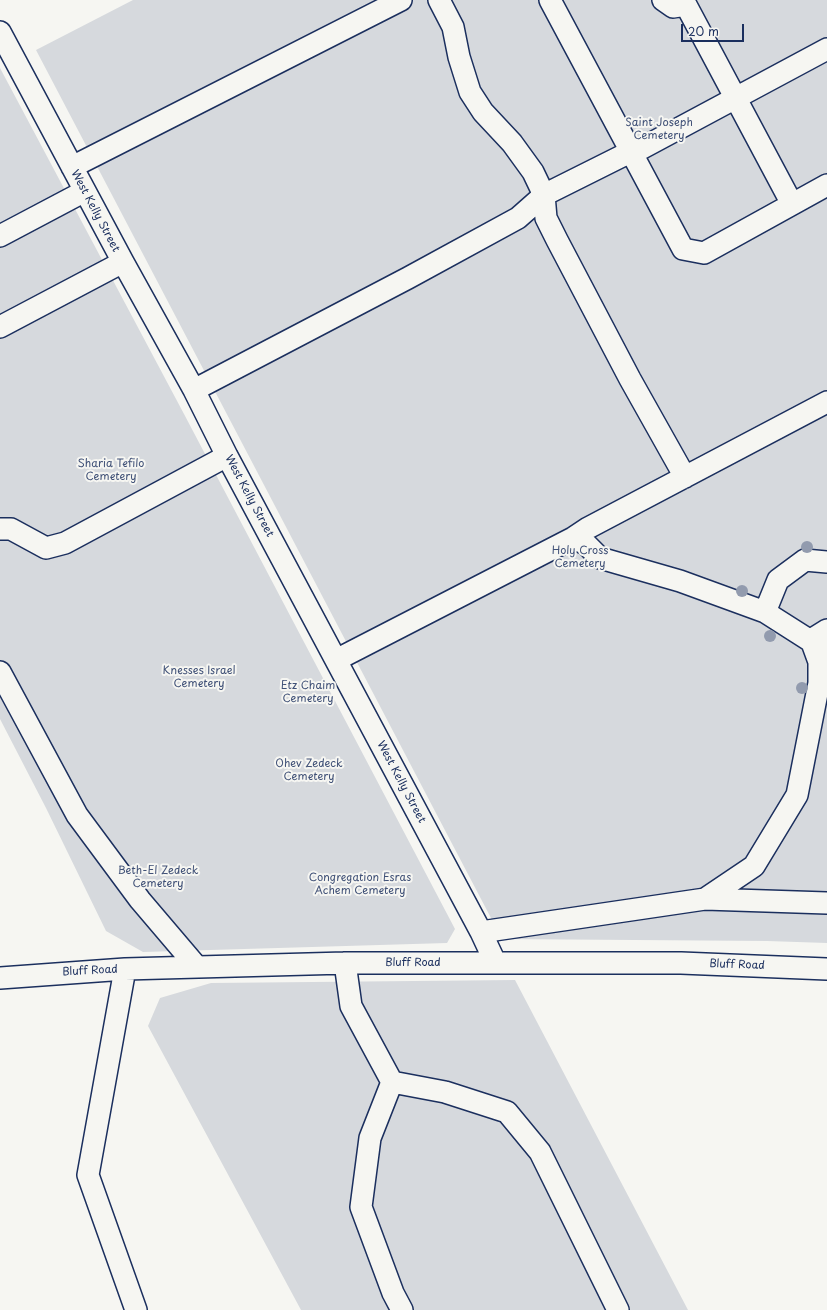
<!DOCTYPE html>
<html>
<head>
<meta charset="utf-8">
<style>
  body { margin:0 }
  #map { position:relative; width:827px; height:1310px; overflow:hidden; background:#f6f6f2; font-family:"Playpen Sans",sans-serif }
  canvas { display:block }
  .scale { position:absolute; left:681px; top:24px; width:63px; height:18px; box-sizing:border-box; border:2px solid #1b2f5e; border-top:0; padding-left:5px; font-size:12px; line-height:14px; white-space:nowrap; color:#1b2f5e; -webkit-text-stroke:3px #f6f6f2; paint-order:stroke }
</style>
</head>
<body>
<div id="map">
<canvas width="827" height="1310"></canvas>
<div class="scale">20 m</div>
</div>
<script>
const c = document.querySelector('canvas').getContext('2d');
c.lineJoin = 'round';
function fillPath(path, color) { c.fillStyle = color; c.fill(path, 'evenodd'); }
const toPath = rows => new Path2D(rows.map(r => 'M' + r).join(''));
function trace(path, color, width, dash) { c.strokeStyle = color; c.lineWidth = width; c.lineCap = dash ? 'butt' : 'round'; c.setLineDash(dash || []); c.stroke(path); }
function drawText(font, color, halo, rows, align = 'center') {
  c.font = font + ' "Playpen Sans",sans-serif'; c.lineWidth = 4; c.setLineDash([]); c.textBaseline = 'middle'; c.strokeStyle = halo; c.fillStyle = color; for (const [text, x, y, turn = 0] of rows) {
    c.save(); c.translate(x, y); c.rotate((+turn || 0) * Math.PI / 180); c.textAlign = isNaN(turn) ? turn : align; if (halo) c.strokeText(text, 0, 0); c.fillText(text, 0, 0); c.restore();
  }
}
const green = toPath([
  [133,0,827,0,827,943,767,941,502,939,36,50],
  [0,68,184,414,455,929,447,943,143,952,106,931,46,808,0,719],
  [515,980,688,1310,301,1310,148,1026,160,998,211,983]
]);
const minor = toPath([
  [439,0,453,27,459,57,470,92,483,112,512,143,533,172,544,195,546,218,557,240,630,379,685,477],
  [550,0,683,249,704,253,827,185],
  [663,0,673,7,686,5],
  [686,5,792,204],
  [0,32,123,262,194,390,227,456,481,932,495,962],
  [633,153,827,49],
  [72,167,401,0],
  [0,236,85,191],
  [0,327,123,262],
  [194,390,408,278,518,218,544,195,632,151],
  [0,529,11,529,46,548,65,543,227,456],
  [573,538,586,544,600,558,680,581,765,612,823,649],
  [765,612,778,580,805,560,827,562],
  [811,640,827,630],
  [336,660,573,538,588,528,827,402],
  [0,672,77,815,140,900,197,967],
  [705,899,754,866,797,795,819,683,819,662,811,640],
  [481,932,705,899,827,903],
  [345,963,351,1006,392,1082,445,1092,507,1112,540,1152,618,1310],
  [125,969,88,1175,136,1310],
  [0,978,125,969,345,963,681,963,827,969],
  [392,1082,370,1138,361,1207,393,1293,402,1310]
]);
const trees = [
  [807,547],
  [742,591],
  [770,636],
  [802,688]
];
const parkNames = [
  ["Saint Joseph",659,123],
  ["Cemetery",659,136],
  ["Sharia Tefilo",111,464],
  ["Cemetery",111,477],
  ["Holy Cross",580,551],
  ["Cemetery",580,564],
  ["Knesses Israel",199,671],
  ["Cemetery",199,684],
  ["Etz Chaim",308,686],
  ["Cemetery",308,699],
  ["Ohev Zedeck",309,764],
  ["Cemetery",309,777],
  ["Beth-El Zedeck",158,871],
  ["Cemetery",158,884],
  ["Congregation Esras",360,878],
  ["Achem Cemetery",360,891]
];
const streetNames = [
  ["West Kelly Street",95,211,62],
  ["West Kelly Street",249,496,62],
  ["West Kelly Street",401,782,62],
  ["Bluff Road",413,963],
  ["Bluff Road",737,965,2],
  ["Bluff Road",90,971,-3]
];
fillPath(green, '#d6d9dd');
trace(minor, '#1b2f5e', 24);
trace(minor, '#f6f6f2', 21);
c.fillStyle = '#929bae';
for (const [x, y] of trees) { c.beginPath(); c.arc(x, y, 6, 0, 2 * Math.PI); c.fill(); }
drawText('11px', '#405177', '#f6f6f2', parkNames);
drawText('11px', '#1b2f5e', '#f6f6f2', streetNames);
</script>
</body>
</html>
